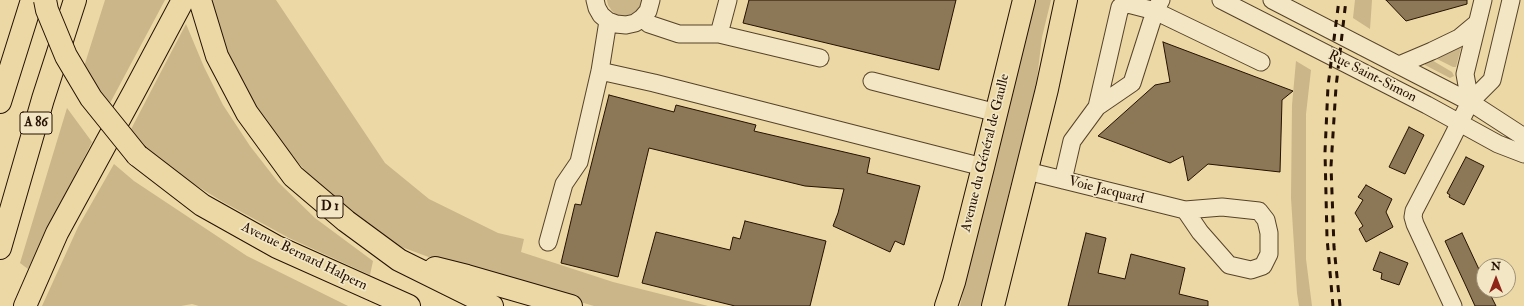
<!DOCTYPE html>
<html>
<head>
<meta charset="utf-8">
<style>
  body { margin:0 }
  #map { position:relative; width:1524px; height:306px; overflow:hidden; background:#ebd8a5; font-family:"IM FELL Double Pica",serif }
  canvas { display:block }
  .north { position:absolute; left:1476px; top:258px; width:40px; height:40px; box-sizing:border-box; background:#f2e6c4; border:1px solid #a09076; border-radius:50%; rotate:0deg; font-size:11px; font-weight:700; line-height:16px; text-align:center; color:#261000 }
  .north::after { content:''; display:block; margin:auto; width:14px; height:18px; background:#8f2418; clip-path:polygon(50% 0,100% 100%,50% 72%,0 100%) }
</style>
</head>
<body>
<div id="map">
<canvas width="1524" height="306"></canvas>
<div class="north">N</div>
</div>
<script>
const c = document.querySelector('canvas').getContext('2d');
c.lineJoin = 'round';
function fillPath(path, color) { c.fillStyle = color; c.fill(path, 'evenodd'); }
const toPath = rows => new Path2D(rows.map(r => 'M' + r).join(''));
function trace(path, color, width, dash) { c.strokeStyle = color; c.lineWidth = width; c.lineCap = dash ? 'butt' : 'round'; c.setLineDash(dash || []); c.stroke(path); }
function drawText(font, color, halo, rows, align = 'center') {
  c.font = font + ' "IM FELL Double Pica",serif'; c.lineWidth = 3.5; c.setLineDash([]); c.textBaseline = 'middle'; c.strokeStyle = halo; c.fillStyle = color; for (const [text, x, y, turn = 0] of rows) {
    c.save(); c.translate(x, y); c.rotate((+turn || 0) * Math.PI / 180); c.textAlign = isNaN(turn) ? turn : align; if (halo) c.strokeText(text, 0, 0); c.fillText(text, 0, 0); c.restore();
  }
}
const green = toPath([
  [105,0,165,0,109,105,82,73],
  [213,0,276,0,385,163,429,199,498,233,524,239,521,252,613,282,708,306,594,306,442,262,399,246,366,225,319,187,263,121,232,66,212,3],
  [607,0,642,0,641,6,637,11,631,15,624,16,617,15,612,11,608,5],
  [1033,0,1051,0,1042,37,1035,95,1009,192,985,306,960,306,986,186],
  [1355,0,1372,0,1370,29,1353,18],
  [186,24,204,67,223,105,250,146,278,182,315,218,373,261,370,275,289,238,223,202,189,181,128,135],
  [1459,45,1461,48,1456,67,1453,67,1435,58],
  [1430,59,1452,72,1454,76,1450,78,1425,65,1425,61],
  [1296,61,1311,70,1306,114,1306,259,1312,306,1299,306,1297,293,1291,198,1292,105],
  [67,108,92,142,28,269,20,263],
  [114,164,134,181,247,256,348,306,199,306,192,304,181,306,42,306,78,227]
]);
const building = toPath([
  [749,0,956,0,939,70,743,23,749,0],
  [1386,0,1467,0,1467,4,1406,21,1386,0],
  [1163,42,1293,91,1282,100,1280,172,1208,164,1188,181,1183,156,1170,163,1098,136,1155,85,1170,82,1163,42],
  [609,95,674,112,676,105,756,125,754,131,870,158,867,173,920,186,904,245,895,241,890,252,833,226,838,213,844,189,805,186,649,148,618,277,561,263,575,204,581,205,609,95],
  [1409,127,1424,135,1405,174,1389,167,1409,127],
  [1466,157,1484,166,1464,205,1449,197,1450,195,1447,193,1466,157],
  [1366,185,1392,199,1386,212,1393,227,1366,242,1359,229,1363,226,1355,213,1363,200,1358,197,1366,185],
  [745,221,826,241,810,306,735,306,642,283,656,232,730,250,733,237,740,239,745,221],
  [1086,233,1106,238,1098,273,1125,279,1131,254,1185,268,1179,294,1208,301,1208,306,1068,306,1086,233],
  [1462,233,1484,280,1484,290,1488,290,1496,306,1475,306,1465,284,1445,241,1462,233],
  [1380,252,1408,263,1399,285,1381,279,1382,273,1373,270,1380,252]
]);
const minor = toPath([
  [595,0,597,8,601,15,608,21,616,24,626,25,635,23,642,18,648,11,651,0],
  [728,0,719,34,820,58],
  [1161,0,1155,11,1261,62],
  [1221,0,1427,105,1498,144,1524,154],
  [1272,0,1470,102,1524,137],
  [642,18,649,24,679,34,719,34],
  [1399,65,1432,51,1459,38,1477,23],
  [600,71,654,83,983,167],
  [872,81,997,113],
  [1470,102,1465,74,1483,0],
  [1027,171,1185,210,1222,207,1259,211,1266,220,1269,233,1269,254,1263,266,1251,270,1229,265,1200,232,1185,210],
  [1063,180,1072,141,1097,107,1132,83,1155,11,1128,4,1120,7,1097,107],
  [548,242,564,184,579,162,600,71,608,21],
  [1453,306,1415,224,1413,217,1414,211,1450,142,1470,102,1492,80,1511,0]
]);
const major = toPath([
  [946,306,954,282,983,167,1024,0],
  [993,306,1047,89,1066,0]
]);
const highway = toPath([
  [200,0,217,56,247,113,293,176,346,221,399,260,492,306],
  [0,102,32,0],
  [137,155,202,205,277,247,409,306],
  [0,248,43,99,75,0],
  [435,268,467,276,571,306],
  [25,306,57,233,134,92,183,0]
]);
const rail = toPath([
  [1333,306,1327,238,1325,152,1328,86,1339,0],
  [1340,306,1334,247,1331,166,1336,87,1346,0]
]);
const highwayBridge = toPath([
  [45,0,47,10,66,56,91,98,137,155]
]);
const shields = [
  [36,123,32],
  [330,207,26]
];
const shieldNames = [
  ["A 86",36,123],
  ["D 1",330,207]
];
const streetNames = [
  ["Rue Saint-Simon",1372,77,27],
  ["Avenue du Général de Gaulle",986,153,-76],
  ["Voie Jacquard",1106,191,14],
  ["Avenue Bernard Halpern",304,257,26]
];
fillPath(green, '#cab689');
fillPath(building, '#8c7856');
trace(building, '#261000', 1);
trace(minor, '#574229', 19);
trace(major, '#261000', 24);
trace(highway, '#261000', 24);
trace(minor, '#f2e6c4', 17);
trace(major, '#ebd8a5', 22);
trace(highway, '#ebd8a5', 22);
trace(rail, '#261000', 3, [7, 7]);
trace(highwayBridge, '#261000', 24, []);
trace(highwayBridge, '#ebd8a5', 22);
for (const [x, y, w] of shields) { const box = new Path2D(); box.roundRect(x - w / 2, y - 11, w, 22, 3); c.fillStyle = '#f2e6c4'; c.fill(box); trace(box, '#261000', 1); }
drawText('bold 13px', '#261000', null, shieldNames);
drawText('14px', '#261000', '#f2e6c4', streetNames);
</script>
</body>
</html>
